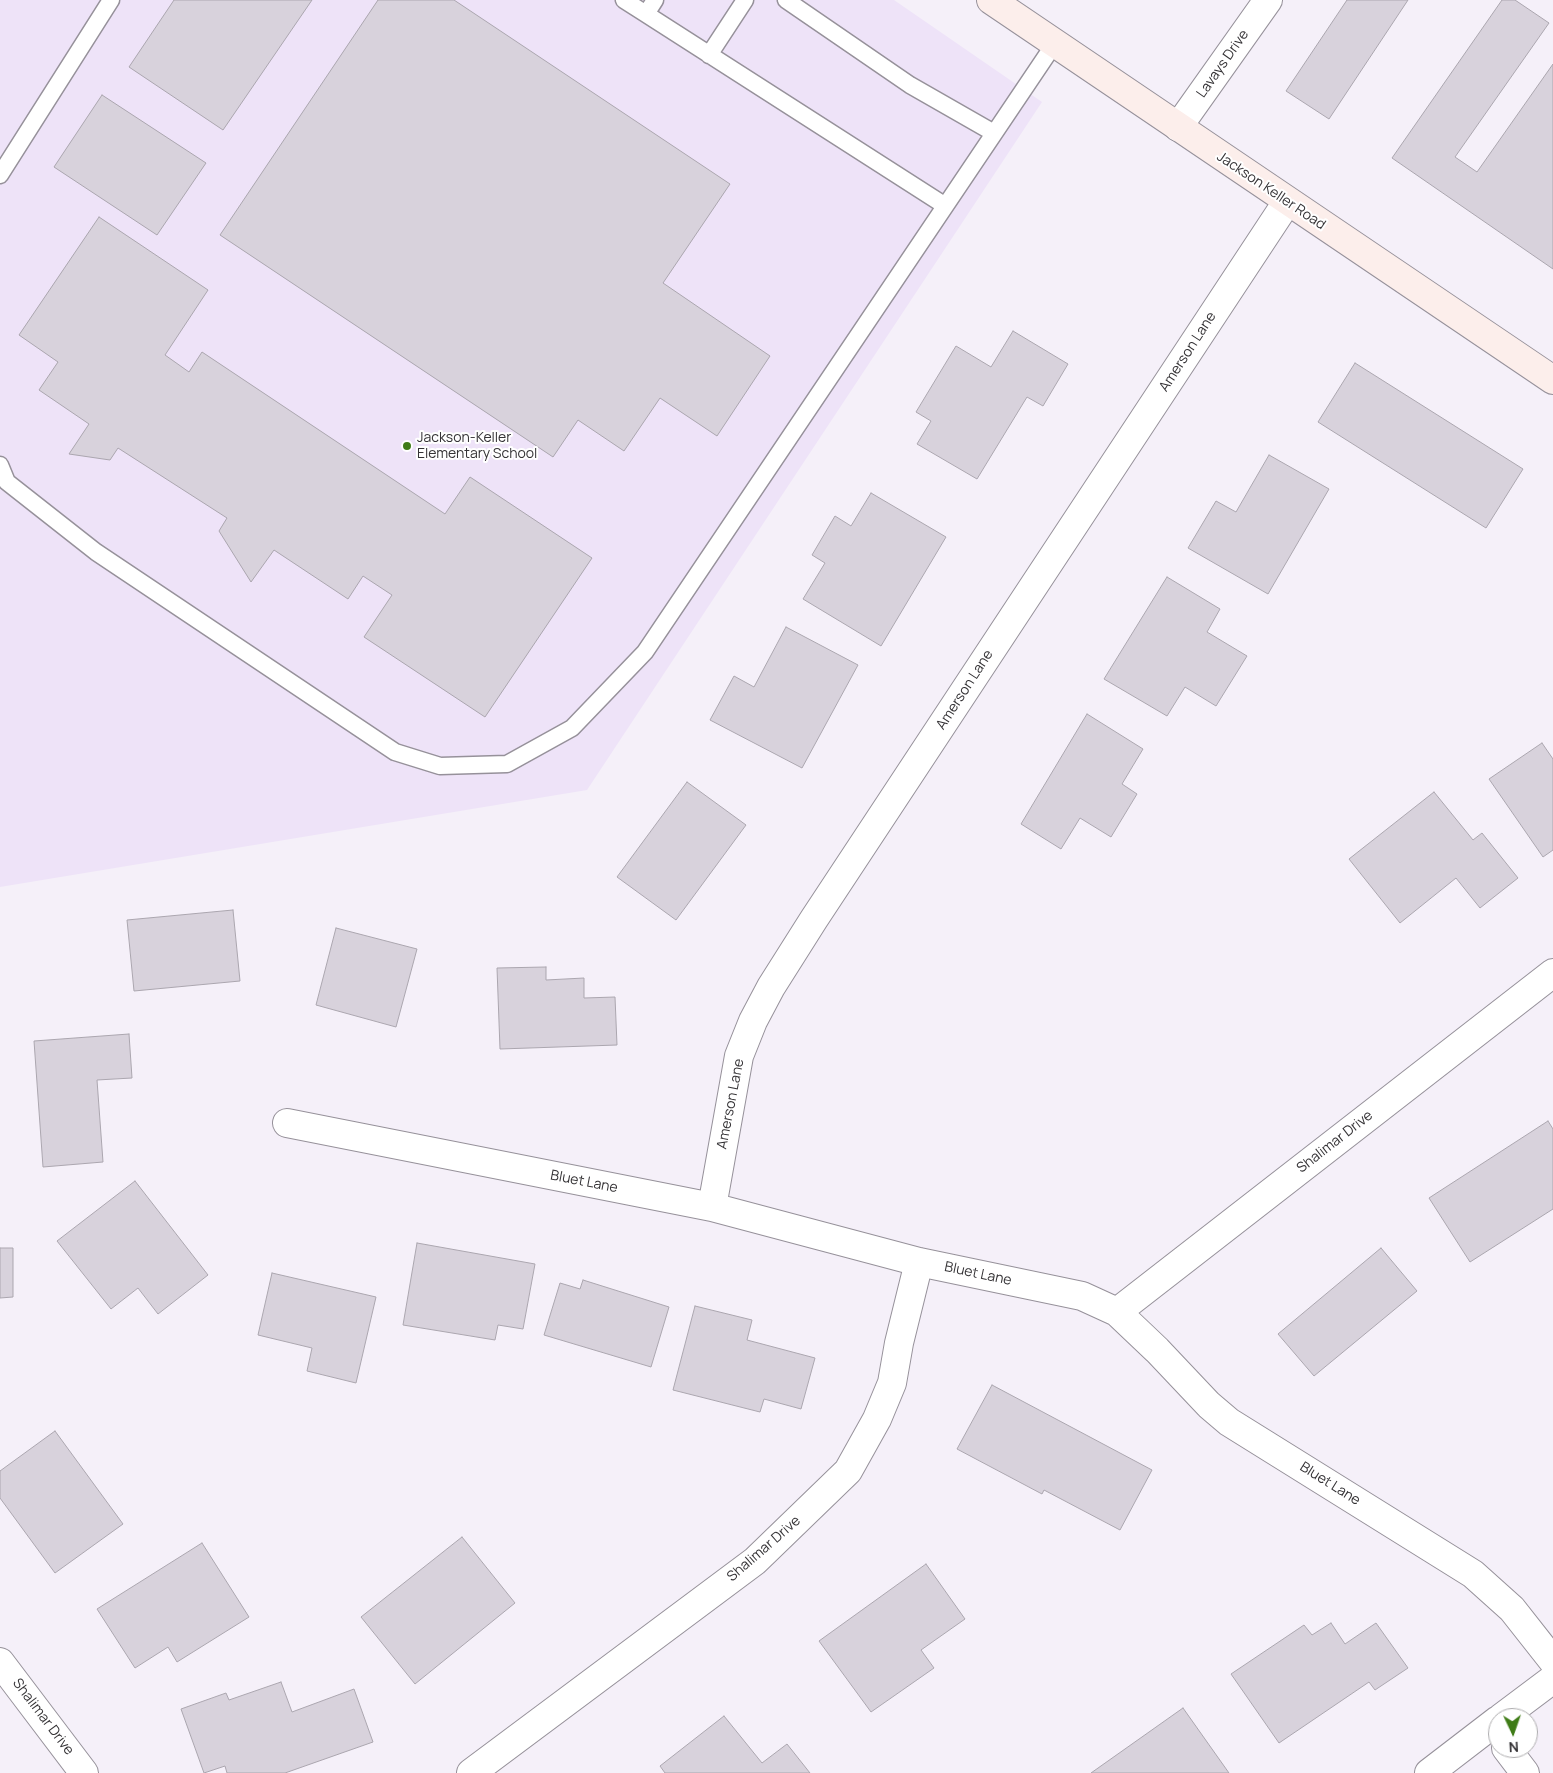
<!DOCTYPE html>
<html>
<head>
<meta charset="utf-8">
<style>
  body { margin:0 }
  #map { position:relative; width:1553px; height:1773px; overflow:hidden; background:#f5f0f9; font-family:Manrope,sans-serif }
  canvas { display:block }
  .north { position:absolute; left:1488px; top:1708px; width:50px; height:50px; box-sizing:border-box; background:#fff; border:1px solid #aeadaf; border-radius:50%; rotate:177deg; font-size:14px; font-weight:700; line-height:20px; text-align:center; color:#353336 }
  .north::after { content:''; display:block; margin:auto; width:18px; height:22px; background:#3f7c17; clip-path:polygon(50% 0,100% 100%,50% 72%,0 100%) }
</style>
</head>
<body>
<div id="map">
<canvas width="1553" height="1773"></canvas>
<div class="north">N</div>
</div>
<script>
const c = document.querySelector('canvas').getContext('2d');
c.lineJoin = 'round';
function fillPath(path, color) { c.fillStyle = color; c.fill(path, 'evenodd'); }
const toPath = rows => new Path2D(rows.map(r => 'M' + r).join(''));
function trace(path, color, width, dash) { c.strokeStyle = color; c.lineWidth = width; c.lineCap = dash ? 'butt' : 'round'; c.setLineDash(dash || []); c.stroke(path); }
function drawText(font, color, halo, rows, align = 'center') {
  c.font = font + ' Manrope,sans-serif'; c.lineWidth = 4; c.setLineDash([]); c.textBaseline = 'middle'; c.strokeStyle = halo; c.fillStyle = color; for (const [text, x, y, turn = 0] of rows) {
    c.save(); c.translate(x, y); c.rotate((+turn || 0) * Math.PI / 180); c.textAlign = isNaN(turn) ? turn : align; if (halo) c.strokeText(text, 0, 0); c.fillText(text, 0, 0); c.restore();
  }
}
const education = toPath([
  [0,0,894,0,1042,102,587,790,0,887]
]);
const building = toPath([
  [174,0,312,0,223,130,129,67,174,0],
  [378,0,454,0,730,184,663,283,770,356,717,436,660,398,624,451,578,420,553,457,220,235,378,0],
  [1347,0,1408,0,1329,119,1286,91,1347,0],
  [1502,0,1515,0,1549,23,1455,157,1477,172,1553,64,1553,269,1392,158,1502,0],
  [102,95,206,163,157,235,54,167,102,95],
  [99,217,208,290,165,355,189,372,202,352,445,514,470,477,592,558,485,717,364,637,392,595,363,576,348,599,274,550,251,582,219,531,227,518,118,448,110,460,69,454,89,424,39,390,58,362,19,335,99,217],
  [1013,331,1068,364,1043,406,1027,397,977,479,917,444,931,421,916,412,956,346,991,367,1013,331],
  [1355,363,1523,469,1486,528,1318,422,1355,363],
  [1269,455,1329,489,1268,594,1188,548,1216,501,1236,512,1269,455],
  [871,493,946,537,881,646,803,599,825,563,812,555,835,516,851,526,871,493],
  [1167,577,1220,609,1207,632,1247,656,1216,706,1185,687,1167,716,1104,679,1167,577],
  [786,627,858,665,802,768,710,720,734,676,754,687,786,627],
  [1087,714,1143,749,1122,784,1137,794,1111,837,1080,818,1061,849,1021,824,1087,714],
  [1542,743,1553,759,1553,850,1543,857,1489,779,1542,743],
  [687,782,746,825,676,920,617,877,687,782],
  [1434,792,1473,840,1482,833,1518,878,1480,908,1456,878,1400,923,1349,859,1434,792],
  [233,910,240,981,134,991,127,920,233,910],
  [336,928,417,949,396,1027,316,1005,336,928],
  [546,967,546,980,584,978,584,998,615,997,617,1045,500,1049,497,968,546,967],
  [129,1034,132,1078,97,1080,103,1162,43,1167,34,1041,129,1034],
  [1548,1121,1553,1129,1553,1209,1470,1262,1429,1198,1548,1121],
  [135,1181,208,1275,158,1314,138,1288,111,1309,57,1241,135,1181],
  [417,1243,535,1264,523,1329,498,1325,495,1340,403,1325,417,1243],
  [0,1248,13,1248,13,1297,0,1298,0,1248],
  [1381,1248,1417,1291,1314,1376,1278,1334,1381,1248],
  [272,1273,376,1297,356,1383,307,1371,312,1348,258,1335,272,1273],
  [583,1280,669,1307,651,1367,544,1335,560,1283,580,1289,583,1280],
  [695,1306,752,1320,747,1340,815,1358,801,1409,764,1399,760,1412,673,1390,695,1306],
  [992,1385,1152,1470,1120,1530,1044,1490,1042,1494,957,1449,992,1385],
  [55,1431,123,1524,55,1573,0,1498,0,1471,55,1431],
  [462,1537,515,1603,415,1684,361,1617,462,1537],
  [202,1543,249,1617,177,1662,168,1647,135,1668,97,1609,202,1543],
  [926,1564,965,1619,921,1650,934,1668,871,1712,819,1641,926,1564],
  [1331,1623,1345,1644,1376,1623,1408,1668,1375,1690,1369,1682,1279,1743,1231,1674,1304,1625,1312,1635,1331,1623],
  [281,1682,292,1712,354,1689,373,1742,285,1773,227,1773,225,1766,204,1773,181,1709,226,1693,229,1700,281,1682],
  [1183,1708,1229,1773,1091,1773,1183,1708],
  [724,1716,762,1763,787,1744,810,1773,665,1773,660,1766,724,1716]
]);
const lane = toPath([
  [624,0,646,14],
  [655,0,646,14,944,205],
  [786,0,910,85,994,133],
  [709,55,745,0],
  [0,175,111,0],
  [0,465,7,482,96,552,395,752,440,766,507,764,572,728,645,652,1055,43]
]);
const street = toPath([
  [1178,127,1268,0],
  [287,1123,712,1207,919,1262,1082,1296,1117,1312,1157,1350,1209,1405,1229,1422,1473,1574,1512,1609,1553,1661],
  [712,1207,739,1056,753,1021,771,987,814,919,1287,202],
  [1117,1312,1553,973],
  [0,1662,84,1773],
  [1501,1718,1553,1679],
  [1506,1748,1525,1773],
  [471,1773,755,1561,848,1471,877,1419,892,1383,899,1343,919,1262],
  [1429,1773,1498,1720]
]);
const secondary = toPath([
  [991,0,1553,380]
]);
const markers = [
  [407,446,5,"#3f7c17"]
];
const streetNames = [
  ["Lavays Drive",1223,64,-55],
  ["Jackson Keller Road",1271,191,34],
  ["Amerson Lane",1188,352,-57],
  ["Amerson Lane",965,690,-57],
  ["Amerson Lane",731,1104,-79],
  ["Shalimar Drive",1335,1142,-38],
  ["Bluet Lane",584,1182,11],
  ["Bluet Lane",978,1274,12],
  ["Bluet Lane",1330,1484,32],
  ["Shalimar Drive",764,1549,-41],
  ["Shalimar Drive",43,1717,53]
];
const poiNames = [
  ["Jackson-Keller",417,438],
  ["Elementary School",417,454]
];
fillPath(education, '#eee3f8');
fillPath(building, '#d8d2dc');
trace(building, '#aba6af', 1);
trace(lane, '#96919a', 19);
trace(street, '#96919a', 30);
trace(secondary, '#96919a', 30);
trace(lane, '#fff', 16);
trace(street, '#fff', 28);
trace(secondary, '#fceeeb', 28);
for (const [x, y, r, color] of markers) { const dot = new Path2D(); dot.arc(x, y, r, 0, 2 * Math.PI); c.fillStyle = color; c.fill(dot); trace(dot, '#fff', 2); }
drawText('14px', '#353336', '#fff', streetNames);
drawText('14px', '#353336', '#fff', poiNames, 'left');
</script>
</body>
</html>
